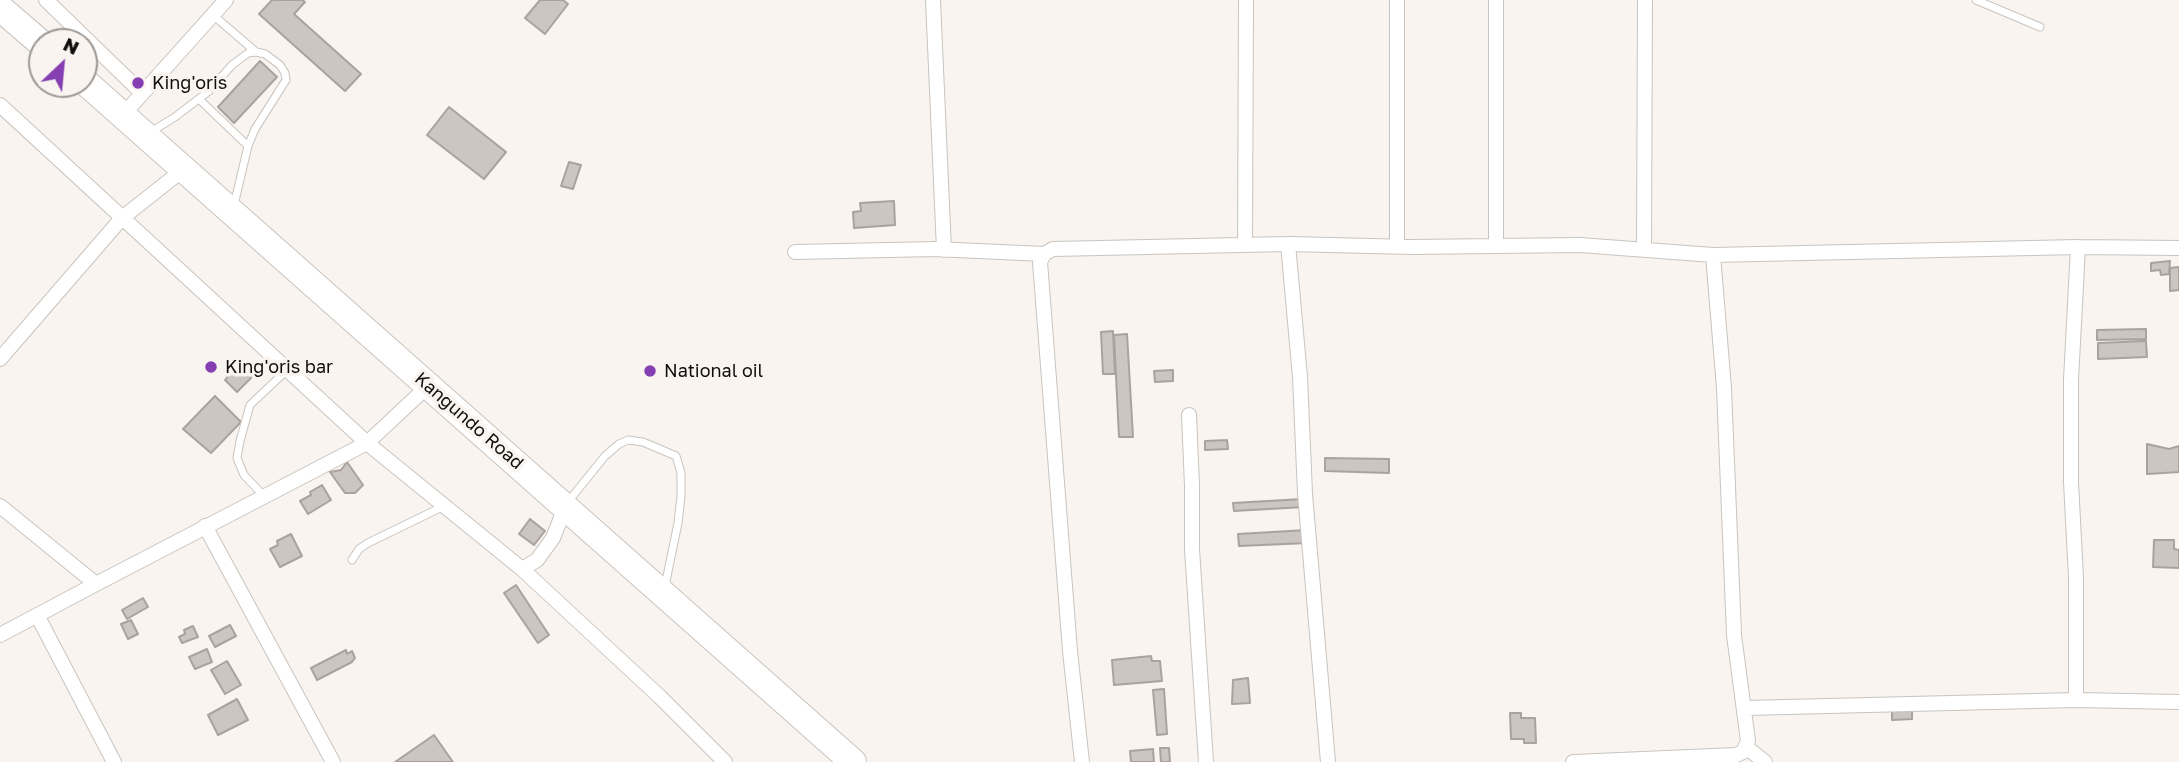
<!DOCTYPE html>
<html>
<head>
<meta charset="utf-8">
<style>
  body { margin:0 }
  #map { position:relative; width:2179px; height:762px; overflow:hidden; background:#f9f4ef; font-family:"Golos Text",sans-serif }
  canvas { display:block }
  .north { position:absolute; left:28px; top:28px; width:70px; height:70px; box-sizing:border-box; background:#f9f4ef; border:2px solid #9c9895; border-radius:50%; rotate:26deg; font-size:19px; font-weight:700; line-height:28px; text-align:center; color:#110f0d }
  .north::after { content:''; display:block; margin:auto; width:24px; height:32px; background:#853fb2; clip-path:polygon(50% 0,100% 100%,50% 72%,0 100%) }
</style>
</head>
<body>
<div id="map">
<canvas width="2179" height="762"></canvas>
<div class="north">N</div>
</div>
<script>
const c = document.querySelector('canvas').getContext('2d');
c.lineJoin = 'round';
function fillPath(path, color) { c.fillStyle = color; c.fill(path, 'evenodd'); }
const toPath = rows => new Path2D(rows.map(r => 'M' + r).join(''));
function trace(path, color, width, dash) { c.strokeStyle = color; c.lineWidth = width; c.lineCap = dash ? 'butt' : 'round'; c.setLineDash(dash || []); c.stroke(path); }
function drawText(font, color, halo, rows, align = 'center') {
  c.font = font + ' "Golos Text",sans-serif'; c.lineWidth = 7; c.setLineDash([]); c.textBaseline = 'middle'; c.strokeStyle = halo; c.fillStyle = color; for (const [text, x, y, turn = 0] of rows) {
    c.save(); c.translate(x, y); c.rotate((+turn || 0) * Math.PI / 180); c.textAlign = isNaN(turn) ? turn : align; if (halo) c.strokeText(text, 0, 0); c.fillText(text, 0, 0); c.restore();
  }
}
const building = toPath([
  [272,0,302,0,305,2,294,14,361,74,345,91,259,14,272,0],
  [540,0,563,0,568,4,545,34,525,18,540,0],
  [260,61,277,77,234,123,218,107,260,61],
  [449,107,506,152,484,179,427,135,449,107],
  [569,162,581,165,573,189,561,186,569,162],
  [894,201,895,225,854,228,853,212,861,211,860,203,894,201],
  [2170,261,2169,274,2161,275,2160,270,2151,271,2151,263,2170,261],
  [2179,267,2179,290,2170,291,2170,268,2179,267],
  [2146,329,2146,339,2097,340,2097,330,2146,329],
  [1113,331,1115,374,1103,374,1101,332,1113,331],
  [1127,334,1133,437,1119,437,1114,335,1127,334],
  [2146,341,2147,357,2098,359,2098,343,2146,341],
  [240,361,254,375,237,392,225,380,240,361],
  [1173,370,1173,381,1155,382,1154,371,1173,370],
  [215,396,241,422,211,453,183,429,215,396],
  [1227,440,1228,449,1205,450,1205,441,1227,440],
  [2147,444,2169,449,2179,446,2179,472,2147,474,2147,444],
  [1325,458,1389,459,1389,473,1325,471,1325,458],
  [347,462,363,485,355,493,345,493,330,472,341,470,347,462],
  [322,485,331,500,308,514,300,501,311,495,310,492,322,485],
  [1303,499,1304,507,1234,511,1233,503,1303,499],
  [530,519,545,531,534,545,519,534,530,519],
  [1307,530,1308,543,1239,546,1238,534,1307,530],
  [291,534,302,556,280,567,270,549,278,545,277,541,291,534],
  [2154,540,2174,540,2174,549,2179,550,2179,568,2153,567,2154,540],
  [516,585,549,635,538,643,504,593,516,585],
  [143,598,148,607,127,619,122,610,143,598],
  [131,620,138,634,128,639,121,624,131,620],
  [230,625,236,636,215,647,209,636,230,625],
  [193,626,198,637,182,643,179,637,185,634,184,630,193,626],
  [207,649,212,662,195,669,189,657,207,649],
  [346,650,347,654,352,651,355,658,352,662,317,680,311,668,346,650],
  [1151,656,1152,661,1160,661,1162,681,1114,685,1112,660,1151,656],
  [227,661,241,685,225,694,211,670,227,661],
  [1248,678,1250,703,1232,704,1233,680,1248,678],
  [1164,689,1167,734,1157,735,1153,690,1164,689],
  [237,699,248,720,218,735,208,715,237,699],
  [1892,706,1912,707,1912,719,1892,720,1892,706],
  [1510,713,1521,713,1521,718,1535,718,1536,743,1524,743,1524,739,1511,739,1510,713],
  [434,735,453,762,395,762,434,735],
  [1160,748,1169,748,1170,762,1161,762,1160,748],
  [1153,749,1154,762,1131,762,1130,751,1153,749]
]);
const lane = toPath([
  [1976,0,2040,27],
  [213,15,256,52],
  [199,99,248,146],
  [149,133,175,117,209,91,232,65,248,53,256,52,265,54,280,65,285,73,286,80,255,129,248,146,234,205],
  [264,496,244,475,237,458,240,441,250,405,287,370],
  [567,503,605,456,619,444,628,440,643,442,676,456,681,473,681,496,678,523,665,586],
  [352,560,359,549,368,543,444,506]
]);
const street = toPath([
  [46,0,142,93],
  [933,0,944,250],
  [0,105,367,443,522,569,659,696,725,762],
  [123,115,226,0],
  [1288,244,1300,377,1305,494,1328,762],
  [1245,245,1246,0],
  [1397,246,1397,0],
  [1496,246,1496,0],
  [1644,250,1645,0],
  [795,252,935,249,1044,254],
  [0,359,122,218,184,169],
  [1189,415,1192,486,1192,549,1206,762],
  [0,506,96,584,367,443,428,386],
  [205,526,333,762],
  [522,569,537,560,553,538,566,505],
  [37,615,114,762],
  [0,635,96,584],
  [2076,700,2076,578,2071,482,2071,380,2078,247],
  [1744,708,2076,700,2179,702],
  [1746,747,1765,762],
  [1082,762,1070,651,1040,262,1044,254,1053,249,1288,244,1411,247,1580,245,1713,255,2078,247,2179,248],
  [1573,762,1736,755,1743,752,1748,741,1734,635,1724,388,1713,255]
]);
const highway = toPath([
  [0,8,42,44],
  [84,81,853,762]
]);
const markers = [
  [138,83,7,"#853fb2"],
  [211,367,7,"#853fb2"],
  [650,371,7,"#853fb2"]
];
const poiNames = [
  ["King'oris",152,83],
  ["King'oris bar",225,367],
  ["National oil",664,371]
];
const streetNames = [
  ["Kangundo Road",469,421,41]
];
fillPath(building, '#ccc5c2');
trace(building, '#a9a29f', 2);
trace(lane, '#c9c4bf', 9);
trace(street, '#c9c4bf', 16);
trace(highway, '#c9c4bf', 28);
trace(lane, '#fff', 7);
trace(street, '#fff', 14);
trace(highway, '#fff', 26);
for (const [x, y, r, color] of markers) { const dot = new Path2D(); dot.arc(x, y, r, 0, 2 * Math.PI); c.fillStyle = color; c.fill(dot); trace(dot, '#f9f4ef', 2.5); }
drawText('18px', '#110f0d', '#f9f4ef', poiNames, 'left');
drawText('18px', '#110f0d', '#f9f4ef', streetNames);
</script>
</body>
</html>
